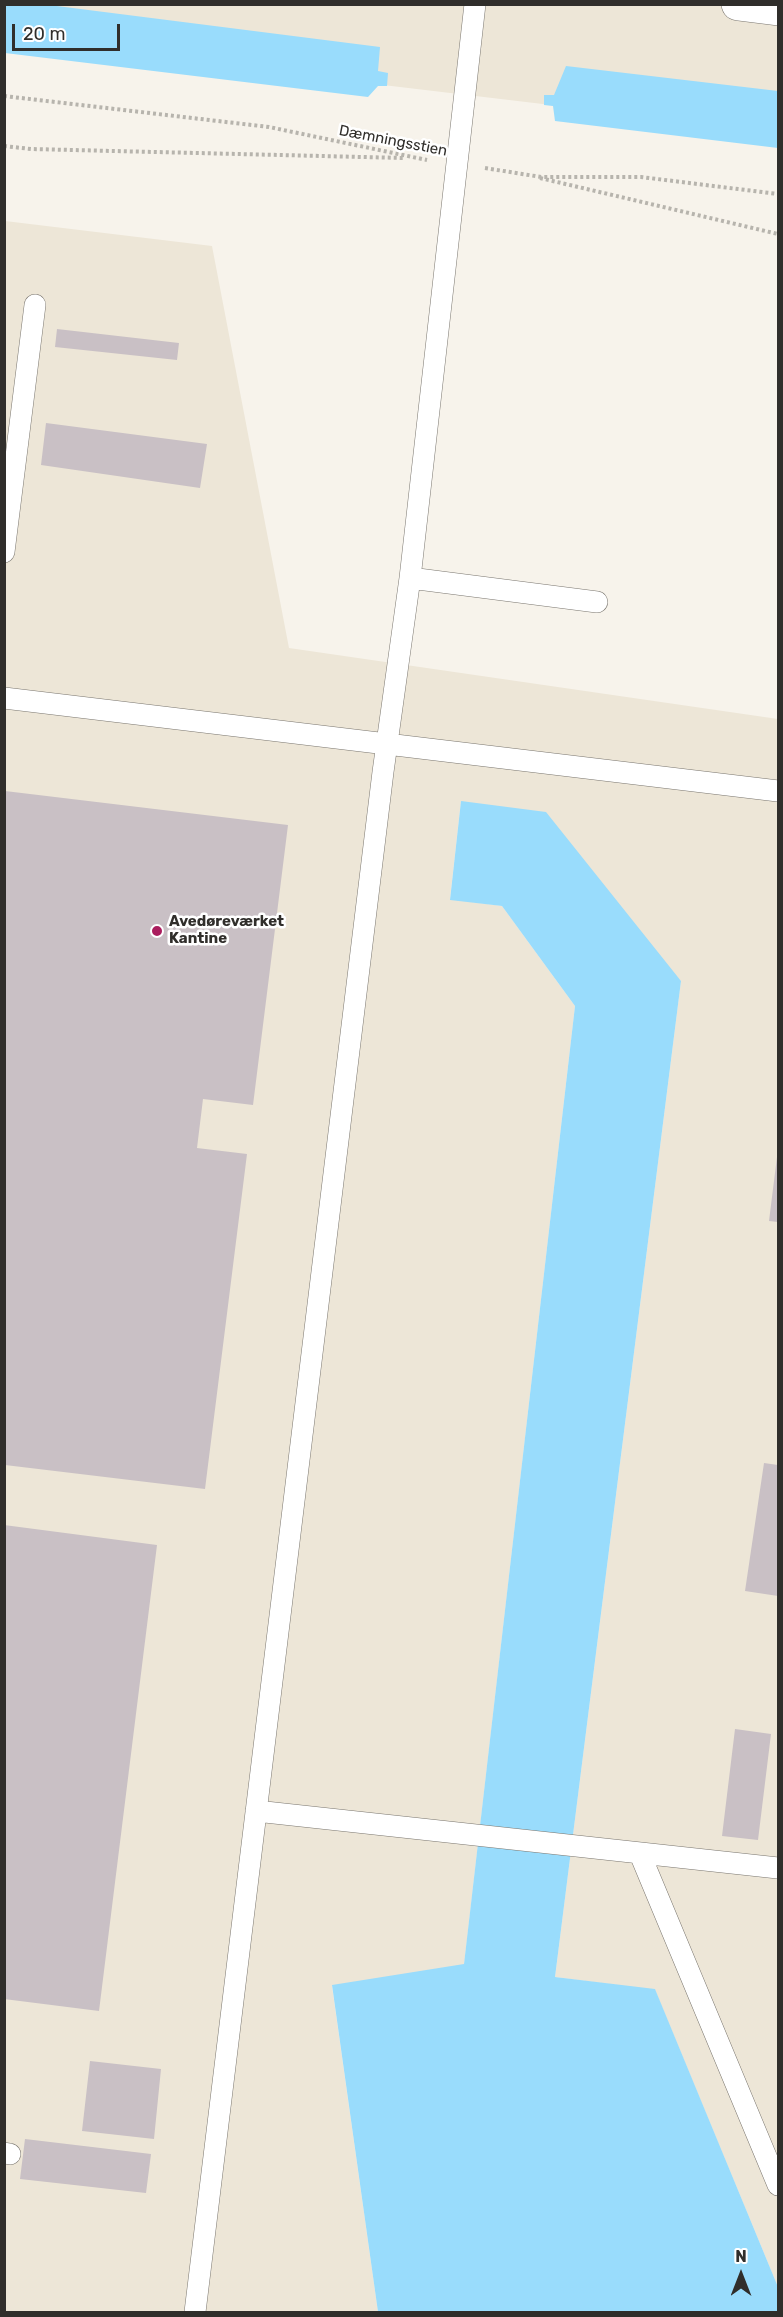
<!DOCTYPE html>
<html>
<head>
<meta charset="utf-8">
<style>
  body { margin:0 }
  #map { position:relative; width:783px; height:2317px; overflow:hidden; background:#f7f3eb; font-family:Rubik,sans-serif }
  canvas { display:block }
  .frame { position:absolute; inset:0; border:6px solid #302e2b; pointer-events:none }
  .north { position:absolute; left:711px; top:2245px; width:60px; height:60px; -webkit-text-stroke:4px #fff; paint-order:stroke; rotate:0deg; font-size:16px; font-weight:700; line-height:24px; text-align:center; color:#302e2b }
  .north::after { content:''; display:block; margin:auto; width:21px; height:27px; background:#302e2b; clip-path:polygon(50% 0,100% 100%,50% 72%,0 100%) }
  .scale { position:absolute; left:12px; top:24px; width:108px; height:27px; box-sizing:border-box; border:3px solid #302e2b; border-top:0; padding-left:8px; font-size:18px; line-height:21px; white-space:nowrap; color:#302e2b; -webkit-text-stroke:4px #fff; paint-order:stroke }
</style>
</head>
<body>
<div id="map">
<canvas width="783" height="2317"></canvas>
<div class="frame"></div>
<div class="north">N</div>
<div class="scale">20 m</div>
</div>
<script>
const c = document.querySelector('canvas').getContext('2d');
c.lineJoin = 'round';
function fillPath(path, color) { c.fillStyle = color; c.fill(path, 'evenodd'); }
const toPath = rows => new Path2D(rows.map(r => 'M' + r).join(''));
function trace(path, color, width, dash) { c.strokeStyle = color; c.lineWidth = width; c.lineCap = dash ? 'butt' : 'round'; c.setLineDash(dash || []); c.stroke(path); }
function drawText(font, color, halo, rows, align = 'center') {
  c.font = font + ' Rubik,sans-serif'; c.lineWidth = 5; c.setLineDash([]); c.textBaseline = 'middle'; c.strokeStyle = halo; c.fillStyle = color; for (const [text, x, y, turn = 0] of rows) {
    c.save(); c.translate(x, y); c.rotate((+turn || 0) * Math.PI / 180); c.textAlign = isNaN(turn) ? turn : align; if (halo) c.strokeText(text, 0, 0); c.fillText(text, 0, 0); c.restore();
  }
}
const built = toPath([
  [5,4,778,5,778,132,5,40],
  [5,221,212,246,289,648,778,719,778,2287,655,1990,555,1977,681,981,461,801,450,899,502,906,575,1006,464,1965,332,1986,378,2312,5,2312]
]);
const water = toPath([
  [41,4,380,47,378,71,388,73,387,86,378,86,368,97,5,53,5,5],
  [566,66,778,91,778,148,555,121,553,106,544,105,544,95,554,95],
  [461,801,546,812,681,981,555,1977,655,1989,778,2287,778,2312,378,2312,332,1985,464,1964,575,1006,502,906,450,900]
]);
const building = toPath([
  [57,329,179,343,177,360,55,347],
  [46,423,207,444,200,488,41,465],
  [5,791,288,825,253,1105,203,1099,197,1148,247,1154,205,1489,5,1465],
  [777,1157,778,1157,778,1222,769,1221],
  [764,1463,778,1465,778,1596,745,1591],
  [4,1525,157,1545,99,2011,4,1999],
  [735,1729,771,1734,758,1840,722,1836],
  [90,2061,161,2069,154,2139,82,2131],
  [25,2139,151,2154,146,2193,20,2179]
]);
const path = toPath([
  [4,96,269,127,427,160],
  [4,146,31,149,404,158],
  [485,168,541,177,641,177,778,194],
  [540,178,778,234]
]);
const service = toPath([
  [4,552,35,305],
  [410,578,597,602],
  [4,698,778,791],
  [256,1811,778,1868],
  [640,1854,778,2185],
  [4,2153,10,2154],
  [195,2312,383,772,410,578,475,4]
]);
const minor = toPath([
  [738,4,778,9]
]);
const markers = [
  [157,931,6,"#aa1d5e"]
];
const streetNames = [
  ["Dæmningsstien",393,141,11]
];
const poiNames = [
  ["Avedøreværket",169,922],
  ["Kantine",169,939]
];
fillPath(built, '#ede6d7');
fillPath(water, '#99dcfc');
fillPath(building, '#c9c0c5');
trace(service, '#7a766f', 22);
trace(minor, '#7a766f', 34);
trace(path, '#b7b4ad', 4, [3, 3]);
trace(service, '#fff', 21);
trace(minor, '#fff', 33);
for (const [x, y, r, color] of markers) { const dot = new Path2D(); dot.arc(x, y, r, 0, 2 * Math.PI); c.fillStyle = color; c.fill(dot); trace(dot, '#fff', 2); }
drawText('15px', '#302e2b', '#fff', streetNames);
drawText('bold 15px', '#302e2b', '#fff', poiNames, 'left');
</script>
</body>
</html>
